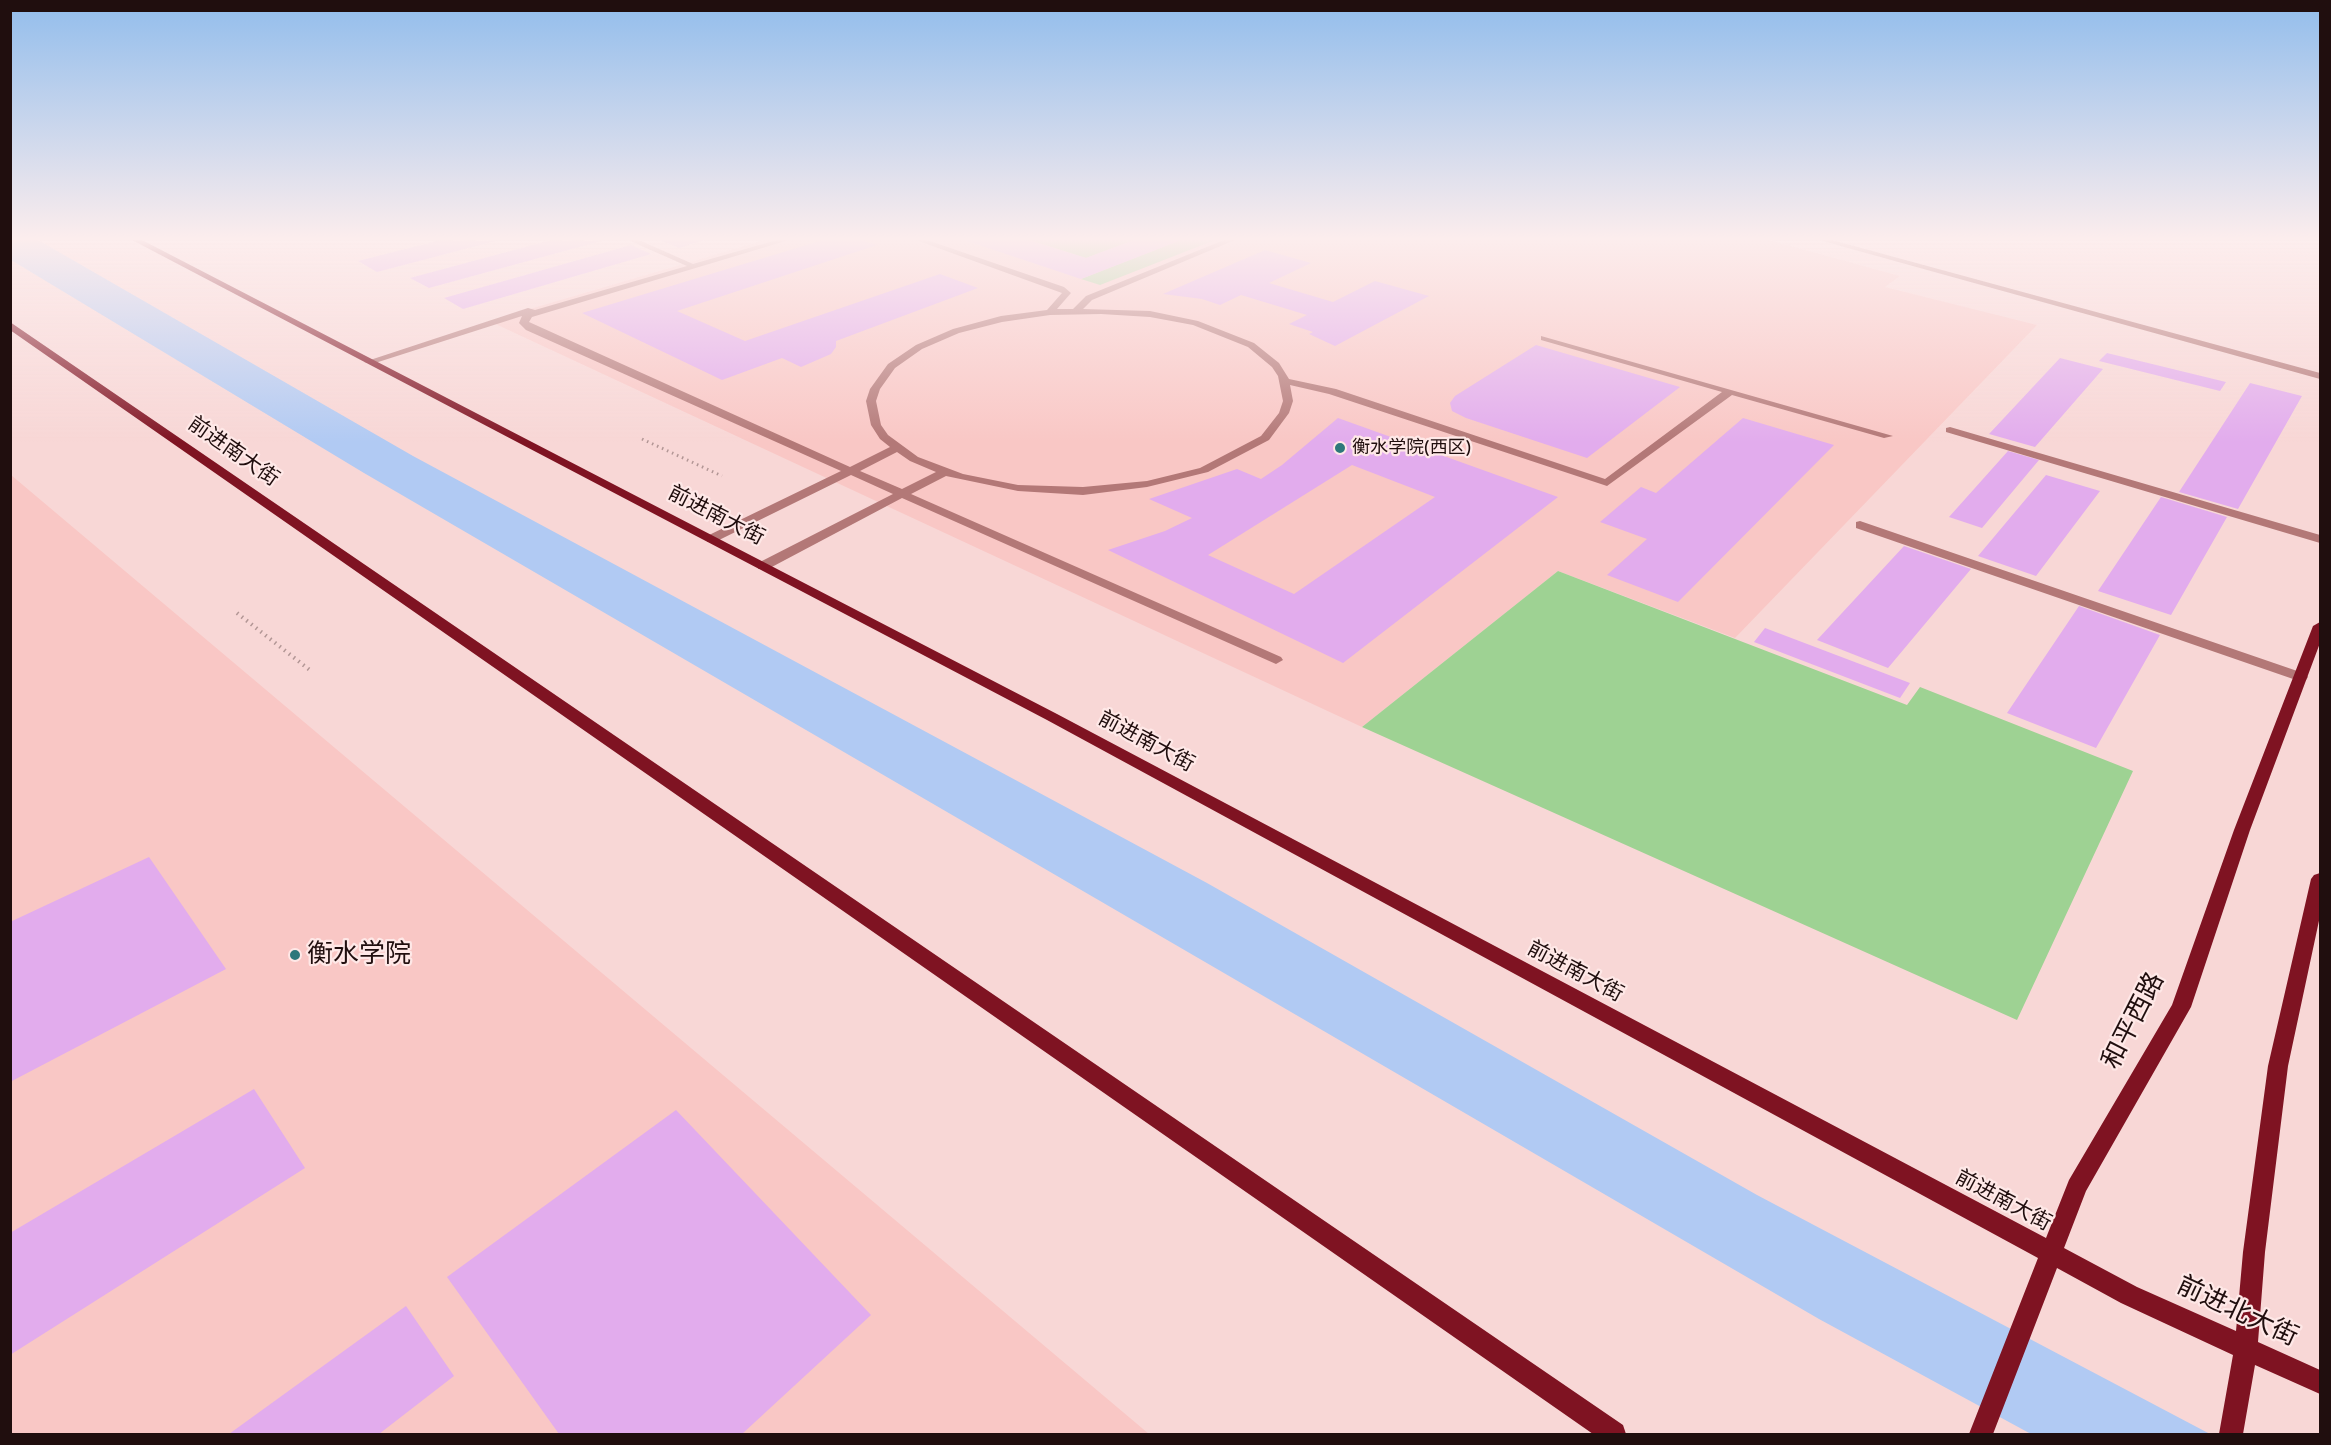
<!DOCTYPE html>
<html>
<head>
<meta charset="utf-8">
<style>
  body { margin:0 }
  #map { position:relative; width:2331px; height:1445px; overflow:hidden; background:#f8d7d6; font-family:"Varela Round",sans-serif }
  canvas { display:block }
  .frame { position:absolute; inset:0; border:12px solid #200e0e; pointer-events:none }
</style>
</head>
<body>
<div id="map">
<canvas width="2331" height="1445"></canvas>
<div class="frame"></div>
</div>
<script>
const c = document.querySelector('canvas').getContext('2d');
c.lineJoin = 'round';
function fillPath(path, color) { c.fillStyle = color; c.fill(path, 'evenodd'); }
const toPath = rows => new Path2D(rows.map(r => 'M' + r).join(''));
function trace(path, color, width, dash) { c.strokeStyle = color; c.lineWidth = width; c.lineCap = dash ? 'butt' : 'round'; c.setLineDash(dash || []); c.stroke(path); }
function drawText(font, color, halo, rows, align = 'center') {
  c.font = font + ' "Varela Round","Noto Sans SC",sans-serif'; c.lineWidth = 4.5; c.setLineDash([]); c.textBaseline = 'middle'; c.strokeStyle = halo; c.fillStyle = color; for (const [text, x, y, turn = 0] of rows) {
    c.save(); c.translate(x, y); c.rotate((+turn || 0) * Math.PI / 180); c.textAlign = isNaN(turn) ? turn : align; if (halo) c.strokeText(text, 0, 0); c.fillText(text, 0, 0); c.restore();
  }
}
const built = toPath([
  [765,240,1769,240,1900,276,1885,287,2037,325,1735,638,1558,571,1362,727,489,321],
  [11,475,1149,1434,11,1434]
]);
const green = toPath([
  [1030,240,1134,240,1086,258],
  [1181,240,1215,240,1100,285,1081,279],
  [1558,571,1907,705,1920,687,2133,771,2017,1020,1362,727]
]);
const water = toPath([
  [10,240,38,240,413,456,1207,883,1757,1195,2210,1434,2031,1434,1819,1319,364,473,11,260]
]);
const building = toPath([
  [441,240,495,241,377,272,358,261],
  [551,240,601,241,429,288,410,278],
  [660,240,704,240,679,248],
  [823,240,861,240,877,245,677,311,745,341,940,274,978,288,836,341,836,347,831,354,801,367,782,358,722,380,582,313],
  [964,240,1028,240,1086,258,1134,240,1181,240,1081,279],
  [631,245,651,254,463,309,444,298],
  [1265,250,1311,263,1269,283,1333,302,1375,281,1429,296,1335,346,1309,334,1313,332,1289,324,1307,315,1241,295,1220,305,1202,299,1163,294],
  [1536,345,1680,387,1587,458,1466,418,1452,411,1450,403,1455,396],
  [2107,353,2226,382,2220,391,2099,361],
  [2060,358,2103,369,2035,447,1989,434],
  [2250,383,2302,396,2238,509,2179,492],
  [1338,418,1558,497,1343,663,1108,550,1165,531,1192,518,1149,499,1237,469,1261,479,1282,465],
  [1352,465,1435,497,1294,594,1208,555],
  [1743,418,1834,445,1678,602,1607,575,1647,539,1600,522,1641,487,1656,493],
  [2008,451,2039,460,1982,528,1949,517],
  [2046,475,2100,491,2036,576,1978,556],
  [2161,497,2227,517,2171,615,2098,591],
  [1904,546,1971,569,1888,668,1817,640],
  [2079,606,2160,635,2096,748,2007,713],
  [1765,628,1910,683,1900,698,1754,642],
  [149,857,226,969,10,1082,10,922],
  [254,1089,305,1168,10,1355,10,1233],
  [676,1110,871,1315,742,1434,559,1434,447,1277],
  [406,1306,454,1376,379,1434,229,1434]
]);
const pathFar1 = toPath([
  [642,439,722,476]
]);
const path = toPath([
  [237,613,311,671]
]);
const minor = toPath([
  [628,240,639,240,693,264,777,240,789,240,532,317,529,322,850,467,890,447,880,439,871,425,866,401,870,389,888,364,916,345,953,329,1001,316,1047,310,1062,293,916,240,927,240,1064,287,1071,293,1057,309,1073,309,1086,296,1224,240,1235,240,1092,300,1083,309,1150,311,1198,321,1254,343,1279,363,1289,379,1336,389,1605,479,1722,392,1541,340,1541,336,1893,436,1884,438,1732,395,1607,486,1329,394,1290,385,1293,401,1289,413,1269,440,1208,472,1147,487,1083,495,1018,491,946,476,911,494,1281,657,1283,660,1276,664,902,498,768,569,758,569,758,563,893,494,851,475,715,542,707,542,707,536,841,471,526,330,519,323,522,316,372,364,364,362,528,308,535,310,687,266,628,240],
  [1101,314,1150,317,1193,325,1248,347,1272,367,1278,376,1283,401,1279,413,1261,436,1200,468,1147,481,1083,487,1018,485,963,474,918,457,888,435,881,425,876,401,880,389,895,368,922,349,959,333,1002,322,1050,315,1101,314],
  [897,452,910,461,936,472,902,489,860,471,897,452],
  [1819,240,1832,240,2320,373,2320,379,1819,240],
  [1950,427,2320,535,2320,543,1946,432,1946,428,1950,427],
  [1860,521,2306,674,2308,677,2306,680,2296,680,1856,528,1856,522,1860,521]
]);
const major = toPath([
  [132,240,142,240,1057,714,2046,1238,2069,1180,2172,1005,2234,830,2313,626,2320,622,2320,643,2250,830,2191,1007,2086,1191,2064,1248,2137,1287,2236,1331,2243,1252,2268,1066,2311,879,2314,875,2320,873,2320,916,2288,1066,2265,1252,2258,1342,2320,1370,2320,1394,2255,1365,2243,1434,2219,1434,2233,1355,2121,1303,2057,1268,1993,1434,1969,1434,2038,1258,1047,720,132,240],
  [10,322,1623,1425,1626,1434,1593,1434,10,330,10,322]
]);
const markers = [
  [1340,448,6,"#2d777b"],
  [295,955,6,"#2d777b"]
];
const farPoinames = [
  ["衡水学院(西区)",1352,448]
];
const streetNames = [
  ["前进南大街",233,452,35],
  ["前进南大街",716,516,27],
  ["前进南大街",1146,742,28],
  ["前进南大街",1575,972,28],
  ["前进南大街",2003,1201,28]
];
const nearPoinames = [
  ["衡水学院",307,955]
];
const nearStreetnames = [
  ["和平西路",2134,1021,-63],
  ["前进北大街",2237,1312,25]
];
fillPath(built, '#f9c7c5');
fillPath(green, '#9ed293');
fillPath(water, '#b1caf3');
fillPath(building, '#e2aced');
trace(pathFar1, '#b29695', 3, [1.5, 4]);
trace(path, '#b29695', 4, [1.5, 4.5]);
fillPath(minor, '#b37877');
fillPath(major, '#7f1322');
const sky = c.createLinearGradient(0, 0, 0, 442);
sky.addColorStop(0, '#92bdec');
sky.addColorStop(0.54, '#fceded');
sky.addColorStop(1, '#fceded00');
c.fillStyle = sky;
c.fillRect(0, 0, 2331, 442);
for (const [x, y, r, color] of markers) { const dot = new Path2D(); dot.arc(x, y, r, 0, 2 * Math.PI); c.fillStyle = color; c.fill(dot); trace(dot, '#fee8e7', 2); }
drawText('18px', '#200e0e', '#fee8e7', farPoinames, 'left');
drawText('21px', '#200e0e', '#fee8e7', streetNames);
drawText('26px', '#200e0e', '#fee8e7', nearPoinames, 'left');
drawText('26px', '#200e0e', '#fee8e7', nearStreetnames);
</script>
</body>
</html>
